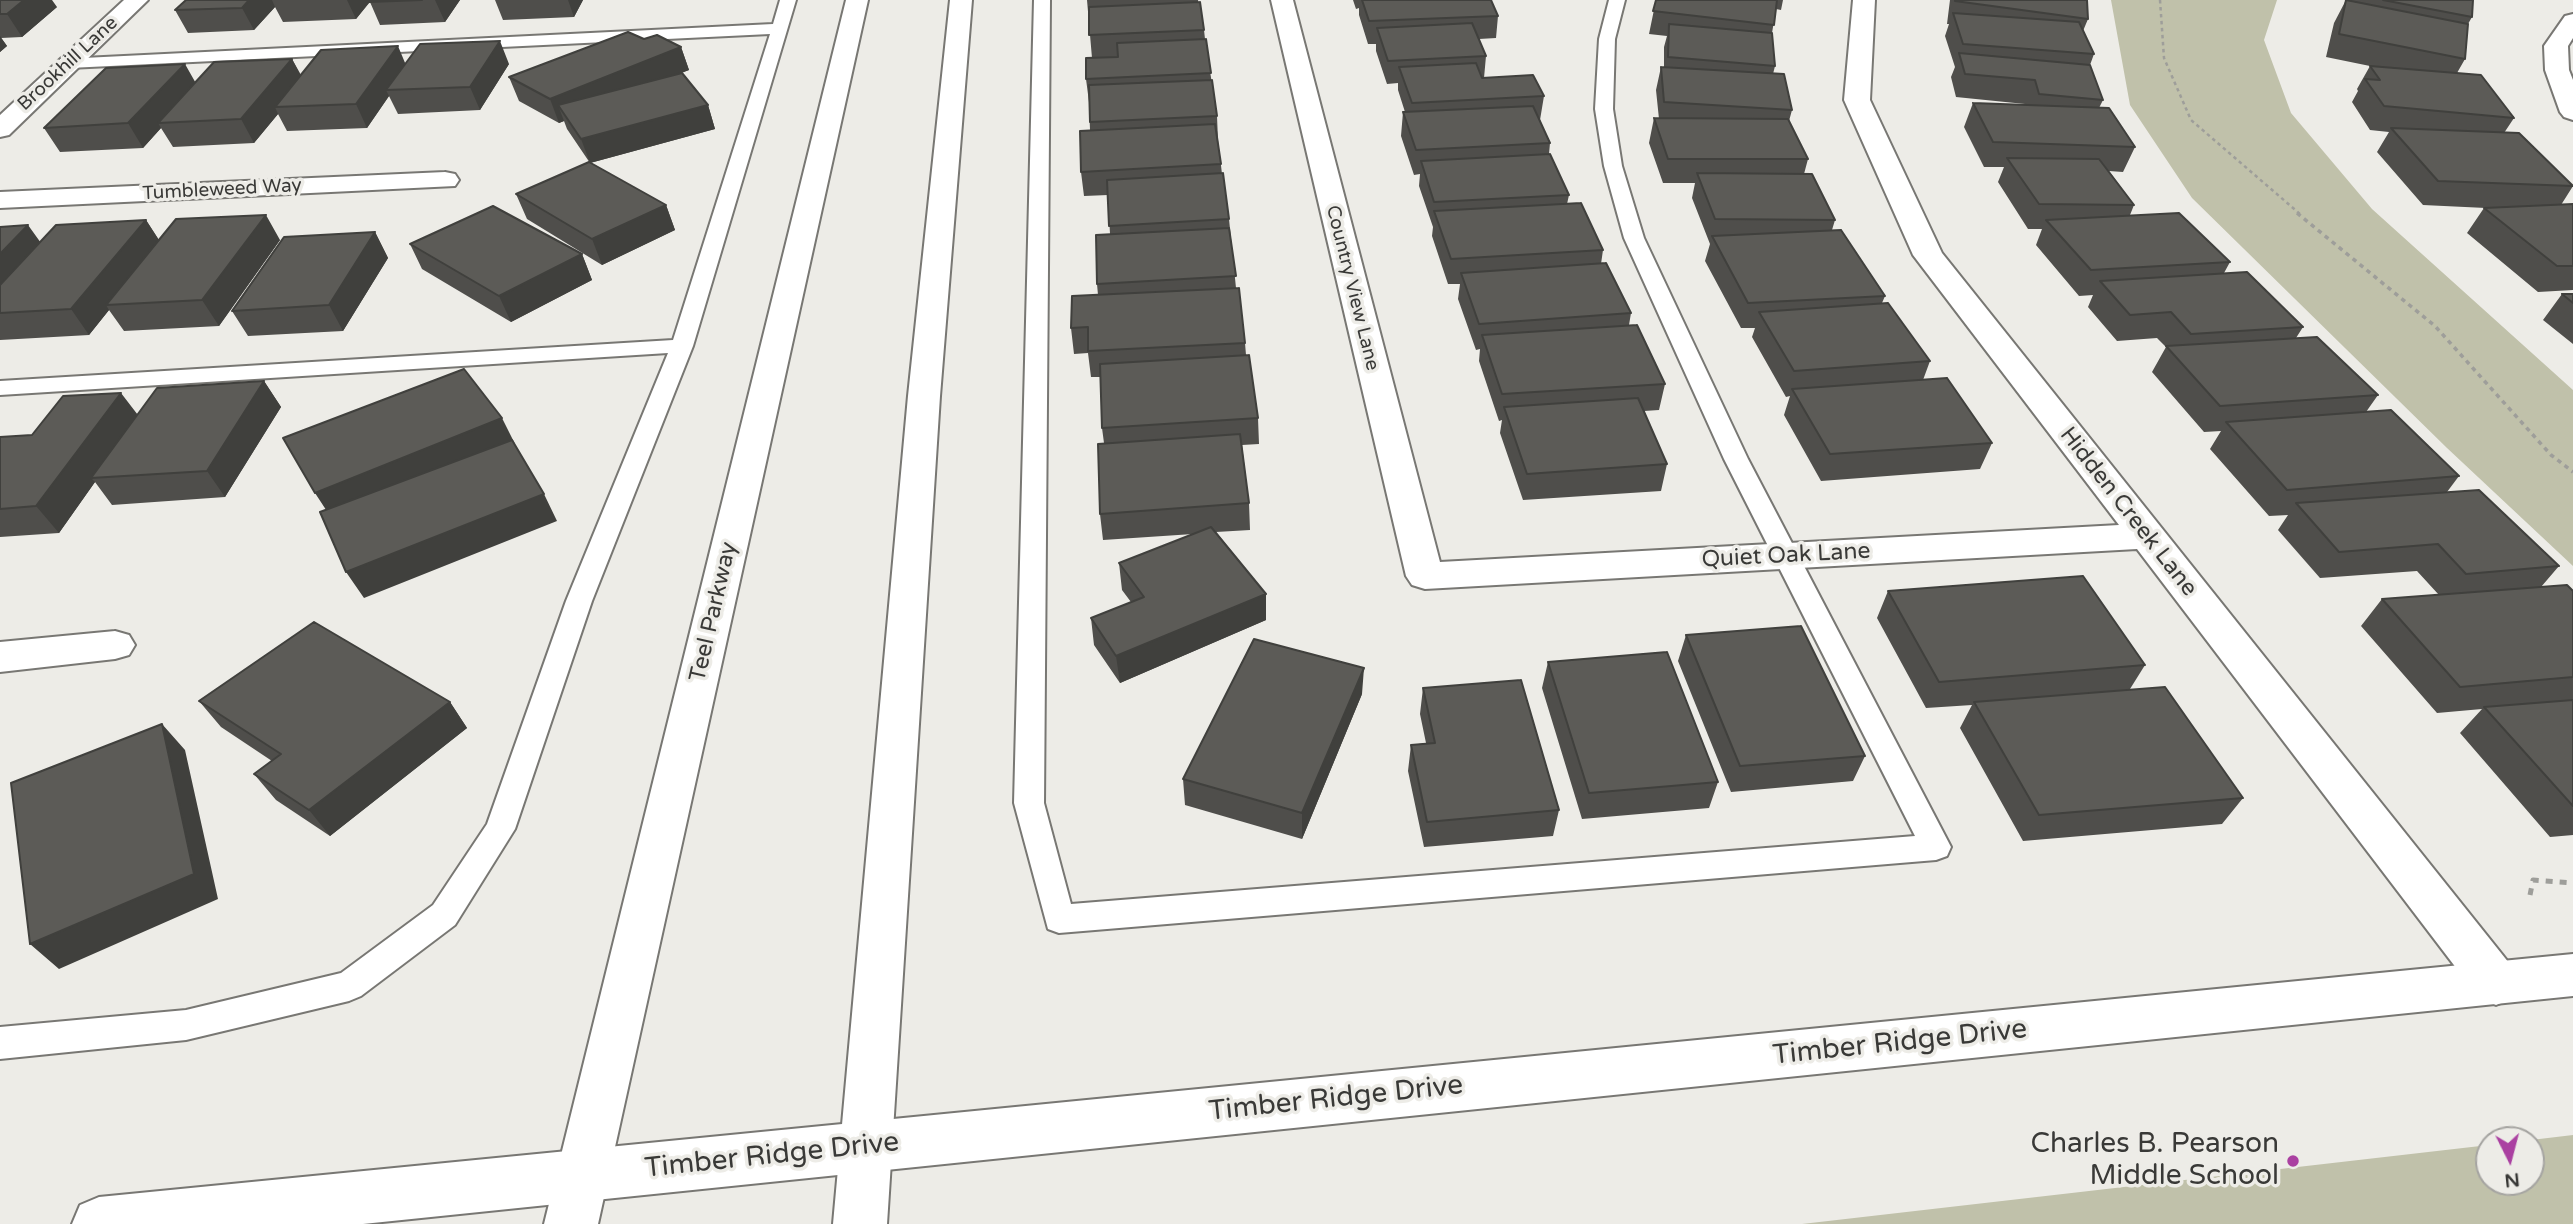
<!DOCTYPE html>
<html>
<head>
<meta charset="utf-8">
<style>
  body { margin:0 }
  #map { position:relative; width:2573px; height:1224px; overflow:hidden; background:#edece7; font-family:"Varela Round",sans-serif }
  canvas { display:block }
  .north { position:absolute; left:2475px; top:1126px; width:70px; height:70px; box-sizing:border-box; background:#edece7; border:2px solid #a5a4a1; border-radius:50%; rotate:174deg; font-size:19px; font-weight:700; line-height:28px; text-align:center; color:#393937 }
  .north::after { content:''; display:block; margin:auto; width:24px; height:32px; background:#aa40a1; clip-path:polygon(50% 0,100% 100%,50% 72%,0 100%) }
</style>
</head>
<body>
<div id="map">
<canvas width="2573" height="1224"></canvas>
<div class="north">N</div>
</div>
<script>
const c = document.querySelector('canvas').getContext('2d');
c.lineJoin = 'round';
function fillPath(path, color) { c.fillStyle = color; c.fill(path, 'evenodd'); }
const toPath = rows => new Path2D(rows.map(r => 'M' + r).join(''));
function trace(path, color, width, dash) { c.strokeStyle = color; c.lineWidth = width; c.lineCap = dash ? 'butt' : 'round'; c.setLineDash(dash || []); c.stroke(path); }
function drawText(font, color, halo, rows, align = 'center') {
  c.font = font + ' "Varela Round",sans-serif'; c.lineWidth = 7; c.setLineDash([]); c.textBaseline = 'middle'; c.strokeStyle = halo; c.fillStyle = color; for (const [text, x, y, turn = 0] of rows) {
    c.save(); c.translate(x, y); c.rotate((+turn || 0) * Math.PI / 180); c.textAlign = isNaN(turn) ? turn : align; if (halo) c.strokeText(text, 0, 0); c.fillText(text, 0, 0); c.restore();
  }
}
const green = toPath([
  [2111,0,2277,0,2264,40,2291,113,2372,209,2573,390,2573,566,2447,448,2192,198,2130,105],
  [2573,1135,2573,1224,1802,1224,2489,1145,2489,1182,2531,1182,2531,1140]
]);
const pathFar2 = toPath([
  [2160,0,2164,58,2191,120,2300,214]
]);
const pathFar1 = toPath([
  [2297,213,2435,326,2551,455,2573,472]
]);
const path = toPath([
  [2530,895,2533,880,2573,883]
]);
const service = toPath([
  [780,0,796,0,693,346,592,601,515,829,455,925,361,996,349,1001,186,1040,0,1059,0,1027,186,1010,341,973,433,905,487,824,566,601,668,353,0,395,0,381,673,340,770,34,69,68,63,67,61,63,63,59,773,24,780,0],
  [1034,0,1050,0,1044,803,1071,904,1915,836,1724,459,1624,238,1604,166,1595,109,1599,39,1609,0,1625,0,1615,39,1613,109,1622,166,1644,238,1748,459,1951,847,1947,856,1936,860,1059,933,1048,929,1014,803,1034,0]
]);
const minor = toPath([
  [124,0,148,0,9,135,0,137,0,115,124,0],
  [1271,0,1293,0,1440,562,2119,525,1913,255,1844,100,1853,0,1875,0,1870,100,1942,253,2513,968,2520,983,2513,998,2496,1005,2479,998,2137,549,1425,589,1412,585,1406,576,1271,0],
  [2573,14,2573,38,2568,46,2569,70,2573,80,2573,120,2564,117,2560,112,2545,70,2544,46,2565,16,2573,14],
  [445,172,455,174,459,180,455,186,0,208,0,192,445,172],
  [115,631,129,635,135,645,129,655,115,659,0,672,0,642,115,631]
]);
const tertiary = toPath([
  [2573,954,2573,996,363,1224,72,1224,80,1205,99,1197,2573,954]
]);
const secondary = toPath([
  [846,0,868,0,598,1224,544,1224,846,0],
  [950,0,972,0,940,396,887,1224,833,1224,908,396,950,0]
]);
const wall = toPath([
  [0,0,57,7,22,37,1,38,7,46,0,52],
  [186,0,460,0,445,22,380,25,370,2,356,19,283,22,275,7,254,30,188,33,175,10],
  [495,0,583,0,574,17,503,20],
  [1087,0,1198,0,1204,30,1205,39,1217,116,1218,140,1222,174,1229,219,1236,288,1245,343,1246,355,1258,418,1259,444,1242,445,1249,503,1250,530,1216,532,1266,594,1266,620,1120,683,1094,645,1091,618,1131,602,1122,590,1119,563,1193,534,1103,540,1100,514,1104,443,1102,428,1100,377,1091,377,1088,353,1074,354,1071,328,1098,295,1097,284,1110,234,1108,195,1084,196,1081,172,1090,130,1089,102,1086,79,1092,58],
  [1353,0,1491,0,1498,16,1496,38,1479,39,1486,56,1484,78,1544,96,1540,120,1550,143,1549,154,1569,195,1567,204,1603,250,1601,264,1631,313,1629,325,1665,384,1659,410,1644,411,1667,464,1661,491,1523,500,1500,433,1502,420,1499,421,1479,361,1480,349,1476,350,1458,299,1460,284,1448,284,1432,236,1433,227,1419,186,1420,174,1414,175,1401,136,1403,112,1405,112,1398,90,1398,83,1387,84,1376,51,1376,44,1368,44,1359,15,1359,8,1356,9],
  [1656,0,1783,0,1781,10,1776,9,1772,33,1775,66,1773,74,1792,110,1789,121,1808,159,1804,174,1835,220,1832,230,1885,296,1882,303,1930,361,1923,380,1992,443,1980,469,1821,481,1784,415,1790,396,1786,397,1752,337,1755,328,1741,328,1705,261,1710,244,1692,198,1695,183,1663,183,1649,143,1654,118,1659,119,1656,90,1661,67,1664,67,1664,47,1667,36,1649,34],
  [1950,0,2087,0,2088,19,2083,31,2094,54,2090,65,2103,100,2099,108,2135,147,2123,172,2109,171,2134,205,2130,215,2230,262,2224,273,2303,327,2296,338,2378,395,2366,412,2459,476,2447,492,2559,566,2541,587,2573,591,2573,835,2550,837,2460,733,2482,709,2437,713,2361,626,2382,599,2439,595,2417,571,2320,578,2278,530,2288,515,2269,516,2210,449,2221,431,2204,432,2152,372,2166,347,2157,338,2117,341,2088,307,2093,295,2079,296,2036,245,2042,229,2028,229,1998,182,2004,167,1984,167,1964,127,1973,103,2026,105,2025,104,1956,97,1951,77,1955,67,1945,36,1949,24,1947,24],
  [2346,0,2473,0,2472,17,2468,24,2465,59,2457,73,2514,118,2504,133,2573,186,2561,205,2573,204,2573,290,2538,292,2467,233,2484,208,2486,208,2423,205,2377,152,2389,132,2370,130,2352,102,2358,91,2357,89,2370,66,2326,57,2334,23],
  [644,39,681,47,689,70,677,74,708,105,715,129,590,163,666,205,675,230,602,265,527,219,516,194,590,163,567,129,564,121,559,123,519,101,509,77],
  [292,59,301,75,406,64,509,64,480,110,398,114,389,96,367,128,287,131,278,114,254,143,173,147,161,128,143,148,60,152,44,128,195,83],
  [146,220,159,240,280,240,219,326,124,331,109,310,89,335,0,340,0,227,40,242],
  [375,232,388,258,343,331,248,336,232,311],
  [410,244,582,254,592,280,511,322,422,269],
  [2562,294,2573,294,2573,344,2543,320],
  [264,381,281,407,225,497,112,505,95,482,59,533,0,537,0,437,32,435,137,415],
  [1888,591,2145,665,2130,689,2243,798,2222,824,2023,841,1960,728,1972,705,1926,708,1877,618],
  [1686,635,1865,756,1853,781,1731,792,1678,661],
  [1548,662,1718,782,1709,808,1582,819,1542,688],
  [1423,688,1559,810,1553,836,1424,847,1408,771,1411,745,1426,743,1420,714],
  [1362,694,1302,839,1185,805,1183,779],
  [199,701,450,702,467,728,330,836,276,800,254,774,272,761,221,727]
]);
const shadedWall = toPath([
  [24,0,52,0,57,7,22,37,7,14],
  [249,0,272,0,275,7,254,30,242,8],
  [347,0,371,0,356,19],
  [435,0,460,0,445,22],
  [568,0,583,0,574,17],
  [0,36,7,46,0,52],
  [500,41,509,64,480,110,470,87],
  [398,46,408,70,386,90,389,96,367,128,356,104],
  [681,47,689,70,568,119,558,105,564,121,559,123,550,99],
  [292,59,304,82,275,107,278,114,254,143,241,119],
  [185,64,198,87,158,123,161,128,143,148,128,123],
  [708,105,715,129,590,163,581,139],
  [666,205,675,230,602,265,592,239],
  [266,215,280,240,219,326,202,300],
  [146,220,162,245,106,305,109,310,89,335,71,309],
  [28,225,46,250,0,300,0,254],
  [375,232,388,258,343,331,329,305],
  [582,254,592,280,511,322,499,296],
  [264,381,281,407,225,497,207,471],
  [121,393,141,419,91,478,95,482,59,533,36,506],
  [502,418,515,444,332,519,315,493],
  [544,494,557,521,364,598,346,572],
  [1266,594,1266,620,1120,683,1116,656],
  [1364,668,1362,694,1302,839,1302,813],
  [450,702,467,728,330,836,309,810],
  [162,724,185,750,218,899,59,969,30,944]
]);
const building = toPath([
  [0,0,24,0,7,14,0,14,0,0],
  [186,0,249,0,242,8,175,10,186,0],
  [371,0,422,0,369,2,371,0],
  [1362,0,1491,0,1498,16,1369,21,1362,0],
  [1656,0,1777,0,1774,25,1653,11,1656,0],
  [1955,0,2087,0,2088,19,1955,1,1955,0],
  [2346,0,2468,24,2465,59,2339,34,2346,0],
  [2383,0,2473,0,2472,17,2383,0],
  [1200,2,1204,30,1089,35,1089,7,1200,2],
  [1953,13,2079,22,2094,54,1963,44,1953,13],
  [1472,23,1486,56,1388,61,1377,28,1472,23],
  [1669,24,1772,33,1775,66,1668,57,1669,24],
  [628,32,644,39,657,35,681,47,550,99,509,77,628,32],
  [1206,39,1211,73,1086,79,1086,58,1118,57,1117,43,1206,39],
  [500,41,470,87,386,90,420,44,500,41],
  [398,46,356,104,275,107,321,50,398,46],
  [1959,53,2090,65,2103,100,2039,94,2035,80,1965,74,1959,53],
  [292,59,241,119,158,123,214,62,292,59],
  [1476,63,1482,78,1533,75,1544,96,1412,103,1399,67,1476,63],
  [185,64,128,123,44,128,106,68,185,64],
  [2370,66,2481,75,2514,118,2384,106,2365,79,2380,80,2370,66],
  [1661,67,1784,74,1792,110,1664,102,1661,67],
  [682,73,708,105,581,139,558,105,682,73],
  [1212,80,1217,116,1090,122,1089,85,1212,80],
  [1973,103,2109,108,2135,147,1993,142,1973,103],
  [1533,106,1550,143,1416,150,1403,112,1533,106],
  [1654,118,1788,119,1808,159,1668,159,1654,118],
  [1215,124,1221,164,1081,172,1080,131,1215,124],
  [2391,128,2519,133,2573,186,2438,181,2391,128],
  [1550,154,1569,195,1434,202,1421,161,1550,154],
  [2007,158,2099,159,2134,205,2039,204,2007,158],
  [589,162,666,205,592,239,516,194,589,162],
  [1223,173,1229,219,1109,226,1107,180,1223,173],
  [1697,173,1812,174,1835,220,1715,219,1697,173],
  [1581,203,1603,250,1451,259,1434,211,1581,203],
  [2573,204,2573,266,2557,266,2484,208,2573,204],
  [493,206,582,254,499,296,410,244,493,206],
  [2179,213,2230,262,2091,270,2046,220,2179,213],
  [266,215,202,300,106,305,176,219,266,215],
  [146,220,71,309,0,313,0,285,56,225,146,220],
  [28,225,0,254,0,227,28,225],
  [1229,228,1236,276,1097,284,1096,235,1229,228],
  [1841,230,1885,296,1748,303,1712,236,1841,230],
  [375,232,329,305,232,311,284,237,375,232],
  [1606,263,1631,313,1479,324,1461,273,1606,263],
  [2247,272,2303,327,2191,334,2171,312,2130,315,2100,281,2247,272],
  [1239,288,1245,343,1088,351,1088,327,1071,328,1072,296,1239,288],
  [2562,294,2573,294,2573,303,2562,294],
  [1888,303,1930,361,1794,371,1759,312,1888,303],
  [1637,325,1665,384,1502,394,1482,335,1637,325],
  [2317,337,2378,395,2220,406,2166,346,2317,337],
  [1249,355,1258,418,1102,428,1100,364,1249,355],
  [464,369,502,418,315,493,283,438,464,369],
  [1947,378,1992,443,1830,454,1792,389,1947,378],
  [264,381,207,471,91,478,157,388,264,381],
  [121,393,36,506,0,509,0,437,32,435,63,396,121,393],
  [1638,398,1667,464,1527,474,1504,407,1638,398],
  [2391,410,2459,476,2287,490,2226,422,2391,410],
  [1240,434,1249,503,1100,514,1098,444,1240,434],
  [512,440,544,494,346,572,320,512,512,440],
  [2479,490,2559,566,2466,574,2438,544,2339,552,2296,503,2479,490],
  [1211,527,1266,594,1116,656,1091,618,1144,597,1119,563,1211,527],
  [2083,576,2145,665,1939,682,1888,591,2083,576],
  [2567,585,2573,591,2573,677,2460,687,2382,599,2567,585],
  [314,622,450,702,309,810,254,774,281,754,199,701,314,622],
  [1801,626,1865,756,1740,766,1686,635,1801,626],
  [1254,639,1364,668,1302,813,1183,779,1254,639],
  [1667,652,1718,782,1589,793,1548,662,1667,652],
  [1521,680,1559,810,1427,822,1411,745,1435,743,1423,688,1521,680],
  [2165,687,2243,798,2039,815,1974,702,2165,687],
  [2573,700,2573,806,2484,707,2573,700],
  [162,724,194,874,30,944,11,783,162,724]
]);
const markers = [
  [2293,1161,7,"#aa40a1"]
];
const farStreetnames = [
  ["Brookhill Lane",68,64,-43],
  ["Tumbleweed Way",222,190,-3],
  ["Country View Lane",1352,288,76]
];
const streetNames = [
  ["Hidden Creek Lane",2128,512,52],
  ["Quiet Oak Lane",1786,556,-3],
  ["Teel Parkway",714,612,-77]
];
const nearStreetnames = [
  ["Timber Ridge Drive",1900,1043,-6],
  ["Timber Ridge Drive",1336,1099,-6],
  ["Timber Ridge Drive",772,1156,-6]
];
const nearPoinames = [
  ["Charles B. Pearson",2279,1145],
  ["Middle School",2279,1177]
];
fillPath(green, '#c0c1aa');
trace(service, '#787773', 4);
trace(minor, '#787773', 4);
trace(tertiary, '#787773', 4);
trace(secondary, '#787773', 4);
trace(pathFar2, '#9e9e9a', 2.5, [3.5, 3.5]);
trace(pathFar1, '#9e9e9a', 3.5, [4.5, 4.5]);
trace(path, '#9e9e9a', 5, [7, 7]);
fillPath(service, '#fff');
fillPath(minor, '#fff');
fillPath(tertiary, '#fff');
fillPath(secondary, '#fff');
fillPath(wall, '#4f4e4b');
fillPath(shadedWall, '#40403d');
fillPath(building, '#5c5b57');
trace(building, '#40403d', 2);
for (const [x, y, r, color] of markers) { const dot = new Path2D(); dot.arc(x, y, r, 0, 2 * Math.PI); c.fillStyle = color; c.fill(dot); trace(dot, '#edece7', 2.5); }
drawText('19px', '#393937', '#edece7', farStreetnames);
drawText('23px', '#393937', '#edece7', streetNames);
drawText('28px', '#393937', '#edece7', nearStreetnames);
drawText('28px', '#393937', '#edece7', nearPoinames, 'right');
</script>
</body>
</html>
